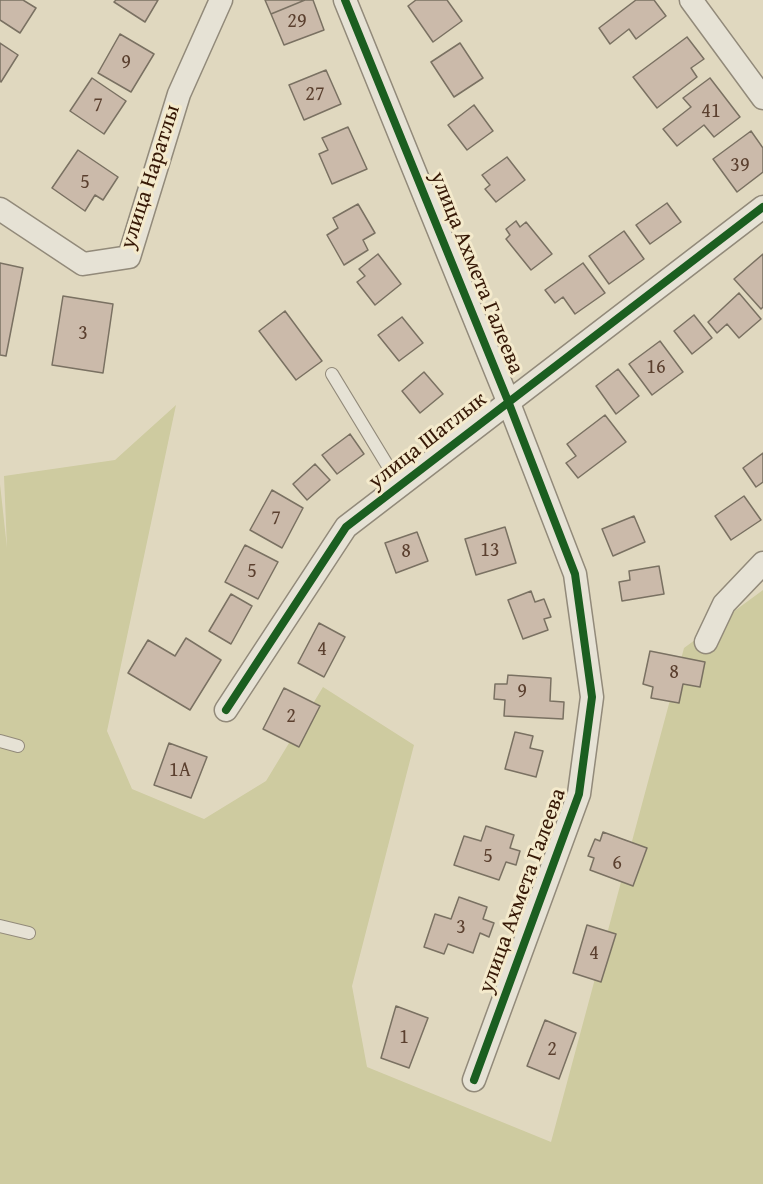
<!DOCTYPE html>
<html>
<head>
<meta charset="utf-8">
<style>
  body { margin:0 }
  canvas { display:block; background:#e0d8bf }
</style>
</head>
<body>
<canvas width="763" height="1184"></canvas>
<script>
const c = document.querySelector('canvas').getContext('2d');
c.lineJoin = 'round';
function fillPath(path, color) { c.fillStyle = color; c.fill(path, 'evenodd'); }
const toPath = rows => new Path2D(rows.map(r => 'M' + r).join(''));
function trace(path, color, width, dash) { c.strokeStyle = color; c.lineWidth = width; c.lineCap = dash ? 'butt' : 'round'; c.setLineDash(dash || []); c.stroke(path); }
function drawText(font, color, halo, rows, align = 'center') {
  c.font = font + ' "Gentium Book Plus",serif'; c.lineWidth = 6; c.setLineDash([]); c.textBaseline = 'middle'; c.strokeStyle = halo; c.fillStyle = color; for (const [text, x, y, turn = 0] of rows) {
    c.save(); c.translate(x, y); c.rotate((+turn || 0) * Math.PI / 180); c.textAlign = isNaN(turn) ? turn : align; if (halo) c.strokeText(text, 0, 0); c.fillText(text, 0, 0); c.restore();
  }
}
const green = toPath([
  [176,405,107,731,132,789,204,819,266,781,323,687,414,745,352,986,367,1067,551,1142,684,648,763,590,763,1184,0,1184,0,484,7,548,4,476,115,460]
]);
const building = toPath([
  [0,0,23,0,36,8,20,33,0,20,0,0],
  [116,0,158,0,145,22,114,2,116,0],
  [265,0,305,0,271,14,265,0],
  [305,0,313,0,324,30,284,45,271,14,305,0],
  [416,0,447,0,462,21,433,42,408,6,416,0],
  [636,0,654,0,666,16,636,39,629,29,610,44,599,28,636,0],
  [120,34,154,54,131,92,98,73,120,34],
  [687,37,704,59,691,68,697,77,657,108,633,77,687,37],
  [0,43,18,55,1,82,0,81,0,43],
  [460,43,483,78,454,97,431,62,460,43],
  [326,70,341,104,304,120,289,85,326,70],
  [92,78,126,101,104,134,70,111,92,78],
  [710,78,740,117,714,137,704,125,677,146,663,129,691,107,683,98,710,78],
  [474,105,493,131,467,150,448,125,474,105],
  [348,127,367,169,332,184,319,154,328,150,322,138,348,127],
  [751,131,763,148,763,172,737,192,713,159,751,131],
  [78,150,118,177,103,200,95,195,85,211,52,188,78,150],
  [507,157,525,180,496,202,485,189,490,185,482,175,507,157],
  [667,203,681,222,650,244,636,225,667,203],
  [358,204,375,233,363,240,368,250,344,265,327,235,338,228,333,218,358,204],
  [516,221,520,227,526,222,552,254,531,270,506,239,510,235,506,229,516,221],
  [624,231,644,259,609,284,589,256,624,231],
  [378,254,401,284,375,305,357,282,365,276,359,269,378,254],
  [763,254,763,307,761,309,734,279,763,254],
  [0,263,23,268,6,356,0,355,0,263],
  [583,263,605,293,575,314,563,297,555,303,545,290,583,263],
  [739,293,761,319,739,338,727,324,717,333,708,322,739,293],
  [63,296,113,304,103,373,52,365,63,296],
  [285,311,322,361,296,380,259,331,285,311],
  [694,315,712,338,692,354,674,331,694,315],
  [402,317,423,343,399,361,378,335,402,317],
  [660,341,683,372,652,395,629,364,660,341],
  [618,369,639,396,616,414,596,386,618,369],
  [424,372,443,394,420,413,402,391,424,372],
  [605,415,626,442,578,478,566,463,576,456,567,444,605,415],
  [350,434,364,454,337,474,322,455,350,434],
  [763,453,763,482,756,487,743,468,763,453],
  [315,464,330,480,307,500,293,484,315,464],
  [272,490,303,508,282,548,250,530,272,490],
  [744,496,761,520,731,540,715,516,744,496],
  [634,516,645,542,613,556,602,529,634,516],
  [505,527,516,563,476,575,465,539,505,527],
  [417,532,428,561,396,573,385,543,417,532],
  [245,545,278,562,258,599,225,582,245,545],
  [659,566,664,594,622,601,619,582,630,580,629,571,659,566],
  [531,591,535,602,544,599,551,617,544,619,548,630,523,639,508,600,531,591],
  [231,594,252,606,231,644,209,631,231,594],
  [319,623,345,637,324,677,298,663,319,623],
  [186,638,221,660,190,710,128,673,148,640,175,656,186,638],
  [650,651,705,662,700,687,683,684,679,703,651,698,653,687,643,684,650,651],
  [508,675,551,678,550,701,564,702,563,719,504,716,505,700,494,699,495,684,507,684,508,675],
  [284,688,320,706,299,747,263,729,284,688],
  [515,732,533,736,530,748,543,751,536,777,505,769,515,732],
  [169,743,207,757,191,798,154,785,169,743],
  [486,826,514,835,510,848,520,851,516,865,506,862,499,880,454,865,464,836,481,841,486,826],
  [603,832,647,848,633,886,590,870,594,858,588,856,595,839,600,841,603,832],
  [459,897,487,907,483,919,494,923,489,937,480,933,473,953,448,944,444,954,424,947,435,914,451,919,459,897],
  [587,925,616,934,601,982,573,973,587,925],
  [396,1006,428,1018,409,1068,381,1058,396,1006],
  [545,1020,576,1033,559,1079,527,1066,545,1020]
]);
const lane = toPath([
  [332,374,400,486],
  [0,741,18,746],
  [0,926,29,933]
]);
const street = toPath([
  [345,0,508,401,575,574,592,697,579,794,474,1080],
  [691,0,763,98],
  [0,209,83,264,129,257,179,94,221,0],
  [706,642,724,604,763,563],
  [226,710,346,527,763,207]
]);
const cycleway = toPath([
  [345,0,508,401,575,574,592,697,579,794,474,1080],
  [226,710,346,527,763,207]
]);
const numberNames = [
  ["29",297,22],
  ["9",126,63],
  ["27",315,95],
  ["7",98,106],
  ["41",711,112],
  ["39",740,166],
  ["5",85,183],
  ["3",83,334],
  ["16",656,368],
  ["7",276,519],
  ["13",490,551],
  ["8",406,552],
  ["5",252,572],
  ["4",322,650],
  ["8",674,673],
  ["9",522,692],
  ["2",291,717],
  ["1А",180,771],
  ["5",488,857],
  ["6",617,864],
  ["3",461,928],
  ["4",594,954],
  ["1",404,1038],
  ["2",552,1050]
];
const streetNames = [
  ["улица Наратлы",151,177,-72],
  ["улица Ахмета Галеева",476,273,68],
  ["улица Шатлык",428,441,-38],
  ["улица Ахмета Галеева",523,891,-70]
];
fillPath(green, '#cecba0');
fillPath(building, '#cbbaaa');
trace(building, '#7a7162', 1.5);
trace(lane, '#928a7a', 14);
trace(street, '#928a7a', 25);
trace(lane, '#e6e2d5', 12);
trace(street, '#e6e2d5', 22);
trace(cycleway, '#1b5e20', 8);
drawText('20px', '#5b402f', null, numberNames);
drawText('22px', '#361806', '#f4eacc', streetNames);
</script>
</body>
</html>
